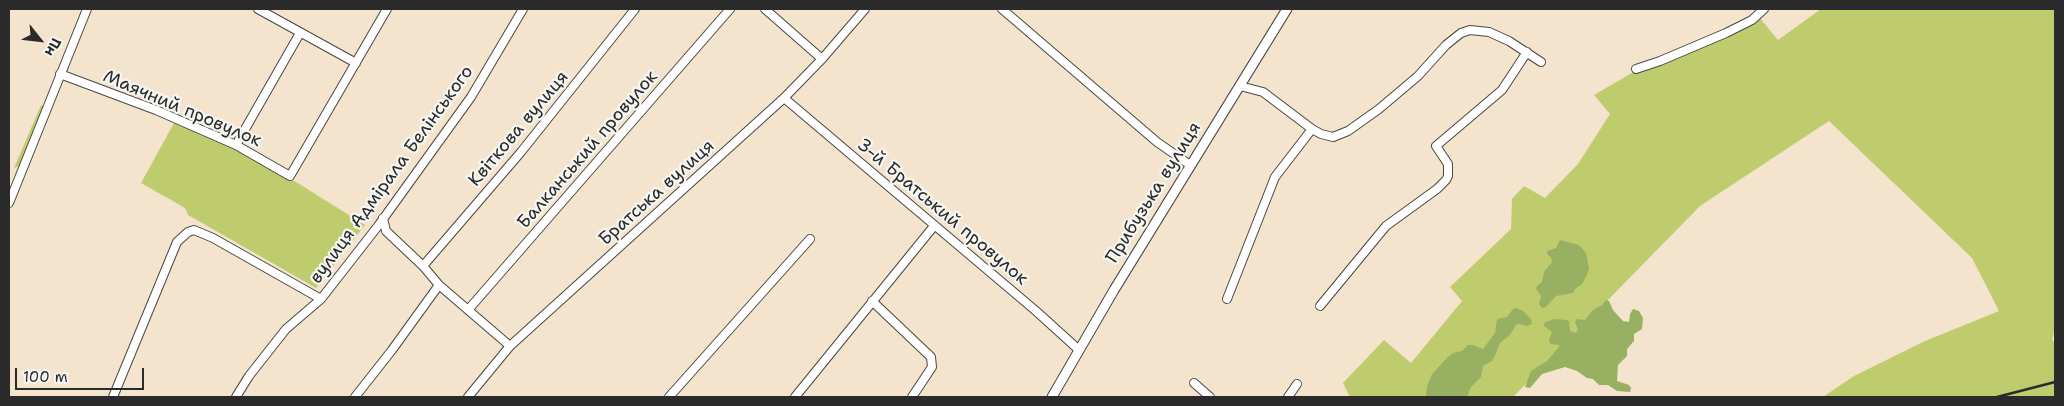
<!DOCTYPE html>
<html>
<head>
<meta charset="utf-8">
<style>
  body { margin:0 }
  #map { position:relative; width:2064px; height:406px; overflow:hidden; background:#f4e4ce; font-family:"Shantell Sans",sans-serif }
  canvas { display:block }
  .frame { position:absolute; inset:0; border:10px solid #2b2b2b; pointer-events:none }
  .north { position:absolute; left:15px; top:15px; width:50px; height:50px; -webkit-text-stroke:4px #f6f6f2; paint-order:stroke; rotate:119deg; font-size:14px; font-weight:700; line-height:20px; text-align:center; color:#2b2b2b }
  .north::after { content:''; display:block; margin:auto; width:18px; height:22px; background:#2b2b2b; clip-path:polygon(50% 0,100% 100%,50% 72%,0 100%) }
  .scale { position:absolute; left:15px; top:368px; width:129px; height:22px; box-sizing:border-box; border:2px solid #2b2b2b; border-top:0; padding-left:6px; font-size:15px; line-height:18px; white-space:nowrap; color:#2b2b2b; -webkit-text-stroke:4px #f6f6f2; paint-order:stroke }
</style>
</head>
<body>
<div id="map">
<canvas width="2064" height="406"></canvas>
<div class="frame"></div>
<div class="north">Пн</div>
<div class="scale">100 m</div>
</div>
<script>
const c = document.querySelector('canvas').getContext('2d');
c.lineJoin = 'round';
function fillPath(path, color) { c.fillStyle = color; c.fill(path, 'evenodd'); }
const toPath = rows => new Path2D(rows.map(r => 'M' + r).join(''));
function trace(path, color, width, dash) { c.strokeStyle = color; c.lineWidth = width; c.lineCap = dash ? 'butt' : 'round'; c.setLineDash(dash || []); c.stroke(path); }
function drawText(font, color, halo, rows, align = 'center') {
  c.font = font + ' "Shantell Sans",sans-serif'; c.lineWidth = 4.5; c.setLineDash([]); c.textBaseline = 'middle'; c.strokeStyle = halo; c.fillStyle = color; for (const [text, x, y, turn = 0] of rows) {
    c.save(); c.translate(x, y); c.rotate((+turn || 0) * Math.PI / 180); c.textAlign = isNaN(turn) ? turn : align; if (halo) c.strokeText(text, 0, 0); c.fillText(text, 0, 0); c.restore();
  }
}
const green = toPath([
  [1821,9,2055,9,2055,329,2052,340,2055,342,2055,382,1994,397,1823,397,1854,376,1925,341,1999,311,1972,258,1829,121,1700,206,1513,397,1350,397,1343,383,1384,340,1411,363,1462,301,1450,287,1511,229,1512,199,1524,186,1545,198,1578,164,1610,114,1594,95,1637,70,1759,17,1778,40],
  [41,105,43,106,19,166,14,168],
  [174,123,235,148,288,177,365,225,316,288,188,215,185,208,141,183],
  [2055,383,2055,397,1998,397,2020,391]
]);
const forest = toPath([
  [1560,240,1579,245,1586,253,1589,268,1587,275,1582,284,1576,288,1573,293,1556,296,1546,307,1542,308,1539,304,1541,296,1536,289,1537,286,1542,282,1544,272,1552,262,1551,257,1547,254,1547,251,1556,248],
  [1606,300,1609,301,1613,310,1623,321,1629,322,1630,314,1633,309,1639,311,1643,318,1642,329,1634,334,1634,341,1627,349,1627,356,1618,365,1617,381,1629,385,1631,388,1630,392,1617,391,1608,385,1599,385,1593,379,1587,378,1577,371,1565,367,1542,374,1530,388,1525,387,1531,371,1547,361,1559,347,1559,345,1550,344,1549,340,1552,332,1544,326,1544,323,1554,319,1567,320,1569,321,1570,331,1575,333,1578,330,1575,322,1577,319,1585,320,1593,310,1602,305],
  [1516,308,1523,311,1531,319,1532,324,1527,326,1519,324,1516,325,1510,335,1500,343,1494,358,1492,361,1483,366,1481,377,1471,387,1467,397,1426,397,1427,386,1432,374,1448,357,1453,353,1462,351,1468,345,1473,345,1483,349,1495,333,1497,319,1507,317,1513,309]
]);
const minor = toPath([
  [258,9,356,63],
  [765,9,822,59],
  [1002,9,1157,142,1190,165],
  [1636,69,1660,61,1726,33,1752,20,1764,9],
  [60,74,156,110,236,145,290,176,387,9],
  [1240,86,1263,92,1312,129,1321,134,1333,137,1348,131,1379,109,1418,76,1446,45,1461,33,1470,30,1489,32,1509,41,1541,62],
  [784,98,1036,311,1079,350],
  [236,145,300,33],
  [9,203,87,9],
  [383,218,386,231,423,266,439,285,510,346],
  [423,266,521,152,635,9],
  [1227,299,1275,177,1312,129],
  [872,301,931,357,932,367,912,397],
  [1320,306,1386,226,1437,189,1446,180,1448,176,1448,164,1436,146,1502,90,1527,52],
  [468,310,730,9],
  [1194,383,1210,397],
  [113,397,177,242,188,232,194,230,213,238,321,299],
  [236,397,249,376,286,329,321,299,378,226,471,97,523,9],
  [355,397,392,350,439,285],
  [468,397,510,346,784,98,822,59,865,9],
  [669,397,810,239],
  [795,397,934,226],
  [1288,397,1297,384]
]);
const tertiary = toPath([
  [1052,397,1114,290,1287,9]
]);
const rail = toPath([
  [1997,397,2055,382]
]);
const streetNames = [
  ["Маячний провулок",182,109,23],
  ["Квіткова вулиця",519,129,-50],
  ["Балканський провулок",588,150,-49],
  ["вулиця Адмірала Белінського",392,175,-54],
  ["Братська вулиця",657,193,-42],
  ["Прибузька вулиця",1154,193,-58],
  ["3-й Братський провулок",942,212,40]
];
fillPath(green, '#bfcc6e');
fillPath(forest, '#97b061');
trace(minor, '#494743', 10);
trace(tertiary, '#494743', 11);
trace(minor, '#fff', 8);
trace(tertiary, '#fff', 9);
trace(rail, '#2b2b2b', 2.5);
drawText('18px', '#2b2b2b', '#f6f6f2', streetNames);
</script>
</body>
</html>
